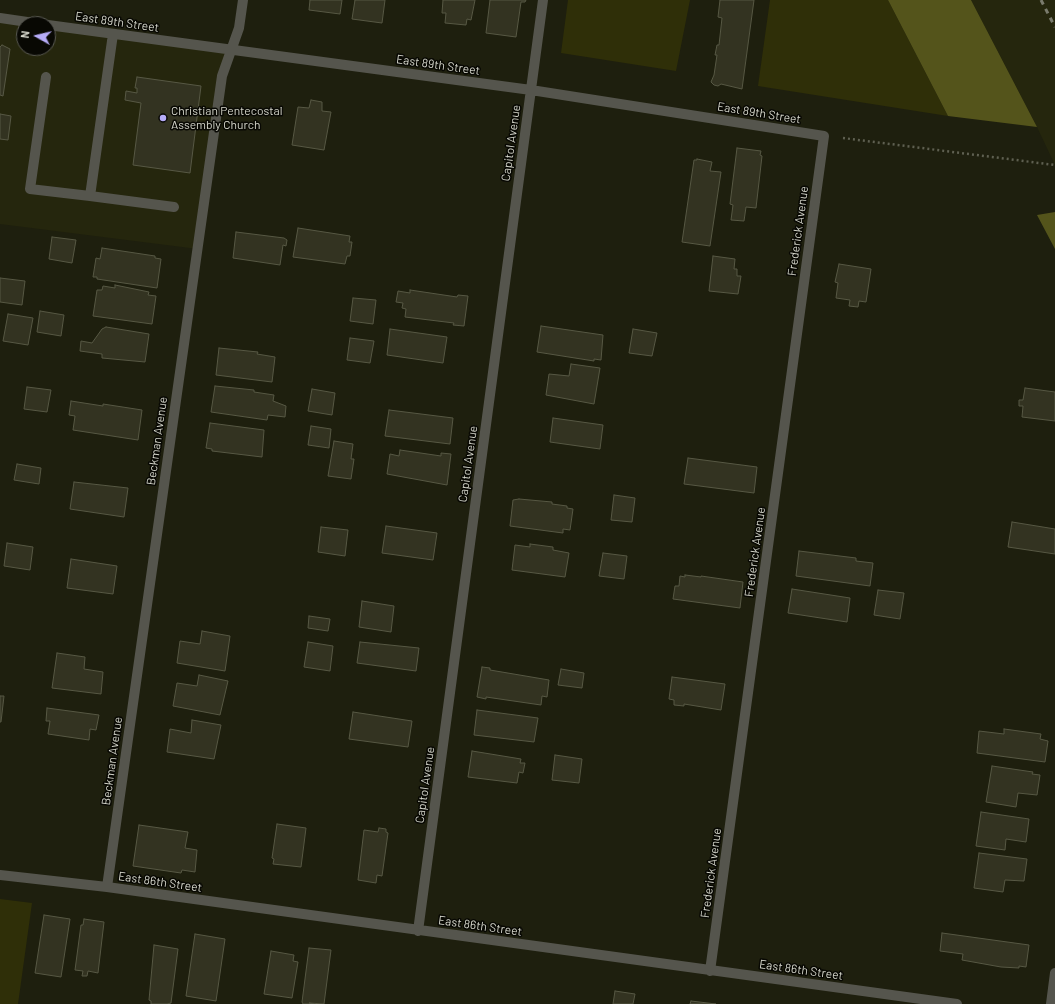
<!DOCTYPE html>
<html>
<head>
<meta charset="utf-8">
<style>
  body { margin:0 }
  #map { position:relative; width:1055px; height:1004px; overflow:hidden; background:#1e1f0e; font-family:Barlow,sans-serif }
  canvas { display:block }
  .north { position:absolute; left:16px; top:16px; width:40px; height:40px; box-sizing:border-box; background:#080803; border:1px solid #5a5a53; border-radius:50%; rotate:278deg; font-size:11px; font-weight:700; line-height:16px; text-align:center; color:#d5d6cb }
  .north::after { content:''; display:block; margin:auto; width:14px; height:18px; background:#b6acf8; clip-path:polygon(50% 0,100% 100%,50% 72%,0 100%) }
</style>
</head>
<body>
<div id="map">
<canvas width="1055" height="1004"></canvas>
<div class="north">N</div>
</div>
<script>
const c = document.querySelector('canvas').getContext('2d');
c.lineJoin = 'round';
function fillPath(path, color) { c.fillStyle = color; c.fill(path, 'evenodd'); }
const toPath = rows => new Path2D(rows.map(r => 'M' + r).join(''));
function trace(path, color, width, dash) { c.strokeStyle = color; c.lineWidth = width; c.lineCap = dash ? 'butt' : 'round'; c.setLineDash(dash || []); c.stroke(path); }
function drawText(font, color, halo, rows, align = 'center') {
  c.font = font + ' Barlow,sans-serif'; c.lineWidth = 3; c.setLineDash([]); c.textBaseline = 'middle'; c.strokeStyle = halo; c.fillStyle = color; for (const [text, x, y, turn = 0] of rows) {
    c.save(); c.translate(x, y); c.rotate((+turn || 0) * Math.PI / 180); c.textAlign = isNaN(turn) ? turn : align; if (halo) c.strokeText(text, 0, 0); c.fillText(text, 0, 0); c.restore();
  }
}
const built = toPath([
  [971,0,1055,0,1055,165,1037,127],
  [0,18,24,24,24,48,48,48,48,25,231,51,198,249,0,224]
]);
const green = toPath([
  [568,0,690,0,676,71,561,53],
  [770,0,888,0,948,116,758,86],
  [0,899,32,903,18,1004,0,1004]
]);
const forest = toPath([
  [888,0,971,0,1037,127,948,116],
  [1055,212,1055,249,1037,215]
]);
const building = toPath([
  [310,0,342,0,340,14,309,10,310,0],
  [355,0,385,0,382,23,352,19,355,0],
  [443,0,475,0,471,20,467,19,466,25,445,23,446,13,442,13,443,0],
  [490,0,526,0,525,2,521,2,516,37,486,33,490,0],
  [720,0,754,0,742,89,721,84,718,86,714,85,711,82,714,75,717,55,715,55,717,45,719,45,722,18,718,17,720,0],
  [2,45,10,49,3,96,0,95,0,47,2,45],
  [137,77,201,86,190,173,133,165,141,103,125,100,126,91,137,93,137,88,135,88,137,77],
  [311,100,322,102,322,111,331,112,324,150,292,145,298,107,309,108,311,100],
  [0,114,11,116,8,140,0,139,0,114],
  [737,148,761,151,760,155,762,156,756,208,746,207,744,221,731,220,733,205,730,204,737,148],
  [697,159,712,162,710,171,721,172,710,246,682,242,694,160,697,160,697,159],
  [298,228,350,236,349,242,352,242,350,256,347,256,345,264,293,257,298,228],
  [236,232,284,238,287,240,286,246,283,245,280,265,233,258,236,232],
  [52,237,76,240,72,263,49,259,52,237],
  [102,248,155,256,155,258,161,259,157,288,97,279,97,277,93,277,96,258,100,259,102,248],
  [713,256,735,259,734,269,737,269,737,276,741,276,738,294,709,291,713,256],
  [839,264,871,269,866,302,859,301,858,307,849,306,850,300,836,298,838,283,835,282,839,264],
  [0,278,25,281,22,305,0,302,0,278],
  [115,285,149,292,148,295,156,296,152,324,93,316,97,290,102,290,103,286,115,288,115,285],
  [410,290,457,297,458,295,468,296,464,326,453,325,454,323,405,317,406,309,402,308,403,303,396,302,398,291,410,293,410,290],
  [353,298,376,300,373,324,350,321,353,298],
  [40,311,64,315,61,336,37,332,40,311],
  [8,314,33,318,28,345,3,341,8,314],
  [541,326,603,335,601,360,594,359,594,361,537,352,541,326],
  [106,327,149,334,145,362,102,358,102,354,80,351,81,341,92,343,102,329,106,327],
  [390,329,447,337,443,363,387,355,390,329],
  [633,329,657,333,652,356,629,353,633,329],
  [350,338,374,341,370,363,347,360,350,338],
  [219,348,258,352,257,354,275,357,272,382,216,375,219,348],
  [571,364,600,368,594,404,546,395,549,374,569,376,571,364],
  [215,386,254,390,254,392,274,395,273,401,286,406,285,417,268,415,267,420,211,412,215,386],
  [27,387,51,390,47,412,24,409,27,387],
  [1025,388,1055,392,1055,421,1022,417,1023,406,1019,406,1019,400,1023,400,1025,388],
  [312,389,335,393,332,415,308,411,312,389],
  [71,401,103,406,103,404,142,410,138,440,73,430,75,416,69,415,71,401],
  [389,410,453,418,450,444,385,436,389,410],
  [553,418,603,425,600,449,550,442,553,418],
  [210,423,264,430,262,457,212,451,212,449,206,448,210,423],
  [311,426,331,429,329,448,308,445,311,426],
  [334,441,353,444,351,459,354,459,351,479,328,476,334,441],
  [400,450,441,456,441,453,451,454,447,485,387,474,390,454,399,456,400,450],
  [688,458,757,467,754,493,684,484,688,458],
  [17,464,41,468,39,484,14,480,17,464],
  [74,482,128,488,124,517,70,509,74,482],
  [614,495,635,498,632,522,611,520,614,495],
  [519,499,552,502,552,504,567,506,567,508,573,509,570,530,563,529,563,533,510,526,513,500,519,499],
  [1012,522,1055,529,1055,554,1008,547,1012,522],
  [386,526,437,533,433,560,382,553,386,526],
  [321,527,348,530,345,556,318,552,321,527],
  [7,543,33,547,30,570,4,566,7,543],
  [530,544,553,547,553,550,569,553,565,577,512,570,515,545,530,547,530,544],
  [799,551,856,558,856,561,873,563,870,586,796,576,799,551],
  [603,553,627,556,624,579,599,576,603,553],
  [71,559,117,566,113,594,67,588,71,559],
  [685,575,701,577,701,576,743,582,740,608,673,599,675,586,679,586,680,576,685,577,685,575],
  [792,589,850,598,847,622,788,613,792,589],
  [878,590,904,593,900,619,874,615,878,590],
  [362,601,394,606,391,632,359,627,362,601],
  [309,616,330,619,328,631,308,628,309,616],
  [202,631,230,636,225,671,177,663,180,641,200,644,202,631],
  [308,642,333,646,330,671,304,667,308,642],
  [360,642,419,648,416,671,357,663,360,642],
  [57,653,85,657,84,669,103,672,101,694,52,688,57,653],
  [482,667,490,668,490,670,549,680,547,697,542,696,541,705,486,697,486,699,477,697,482,667],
  [561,669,584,673,582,688,558,685,561,669],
  [199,675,228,681,220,715,173,706,177,683,197,686,199,675],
  [672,677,725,684,721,710,684,704,684,706,674,705,674,700,669,699,672,677],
  [0,696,4,696,1,722,0,722,0,696],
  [47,708,99,715,96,730,90,729,89,740,48,734,50,721,46,721,47,708],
  [477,710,538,718,534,742,474,735,477,710],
  [353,712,412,721,408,747,349,739,353,712],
  [192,720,221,725,214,759,167,752,170,729,191,733,192,720],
  [1004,729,1041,734,1040,739,1048,741,1045,762,977,753,979,731,1004,734,1004,729],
  [472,751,521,759,520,763,525,763,523,773,519,772,517,783,468,777,472,751],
  [555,755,582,759,579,783,552,780,555,755],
  [992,766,1033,772,1032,774,1040,775,1037,795,1018,793,1016,807,986,802,992,766],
  [981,812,1029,819,1026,842,1006,839,1005,850,976,846,981,812],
  [277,824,306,828,301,867,273,864,274,859,272,858,277,824],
  [139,825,188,832,185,848,197,850,195,872,182,870,181,873,133,866,139,825],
  [379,828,386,829,386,832,388,833,382,876,377,875,376,883,358,880,364,830,378,832,379,828],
  [979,853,1027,859,1024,881,1005,880,1003,892,974,888,979,853],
  [44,915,70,919,61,977,35,973,44,915],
  [84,919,104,922,98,973,88,971,87,976,82,976,83,971,75,970,81,925,83,925,84,919],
  [942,933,1029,945,1026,967,1019,966,1019,968,1001,967,962,960,963,954,940,951,942,933],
  [195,934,225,939,216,1001,186,996,195,934],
  [154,945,178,949,171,1003,167,1004,151,1004,151,1001,149,1000,154,945],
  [309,948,331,950,324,1004,309,1003,314,1004,303,1004,302,1002,309,948],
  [271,951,294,955,293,961,298,962,292,998,264,994,271,951],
  [615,991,635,994,633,1004,613,1004,615,991],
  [691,1001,716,1004,690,1004,691,1001]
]);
const path = toPath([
  [843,138,1055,165]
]);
const minor = toPath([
  [0,18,41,24],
  [48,25,531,90,824,136,710,971],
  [46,77,30,189,90,196,113,34],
  [90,196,174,207],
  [0,875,107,887,957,1004],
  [107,887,222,76,239,28,243,0],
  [418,931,543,0],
  [1051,1004,1055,973]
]);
const rail = toPath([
  [1041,0,1055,27]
]);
const markers = [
  [163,118,4,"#b6acf8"]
];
const streetNames = [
  ["East 89th Street",117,22,8],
  ["East 89th Street",438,65,8],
  ["East 89th Street",759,113,9],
  ["Capitol Avenue",511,143,-82],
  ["Frederick Avenue",798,231,-82],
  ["Beckman Avenue",157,441,-82],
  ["Capitol Avenue",468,464,-82],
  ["Frederick Avenue",755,552,-82],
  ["Beckman Avenue",112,761,-82],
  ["Capitol Avenue",425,785,-82],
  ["Frederick Avenue",711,873,-82],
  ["East 86th Street",160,882,8],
  ["East 86th Street",480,926,8],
  ["East 86th Street",801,970,8]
];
const poiNames = [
  ["Christian Pentecostal",171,111],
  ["Assembly Church",171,125]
];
fillPath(built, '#25260d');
fillPath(green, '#2f2f08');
fillPath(forest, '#54541b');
fillPath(building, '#333321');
trace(building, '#575844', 1);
trace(path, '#5f6051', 2.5, [2, 3]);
trace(minor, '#55554d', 10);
trace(rail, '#7a7b6d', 3, [5, 5]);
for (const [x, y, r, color] of markers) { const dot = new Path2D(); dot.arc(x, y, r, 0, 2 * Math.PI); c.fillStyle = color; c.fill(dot); trace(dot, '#080803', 1.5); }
drawText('12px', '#d5d6cb', '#080803', streetNames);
drawText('12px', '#d5d6cb', '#080803', poiNames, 'left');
</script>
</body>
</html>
